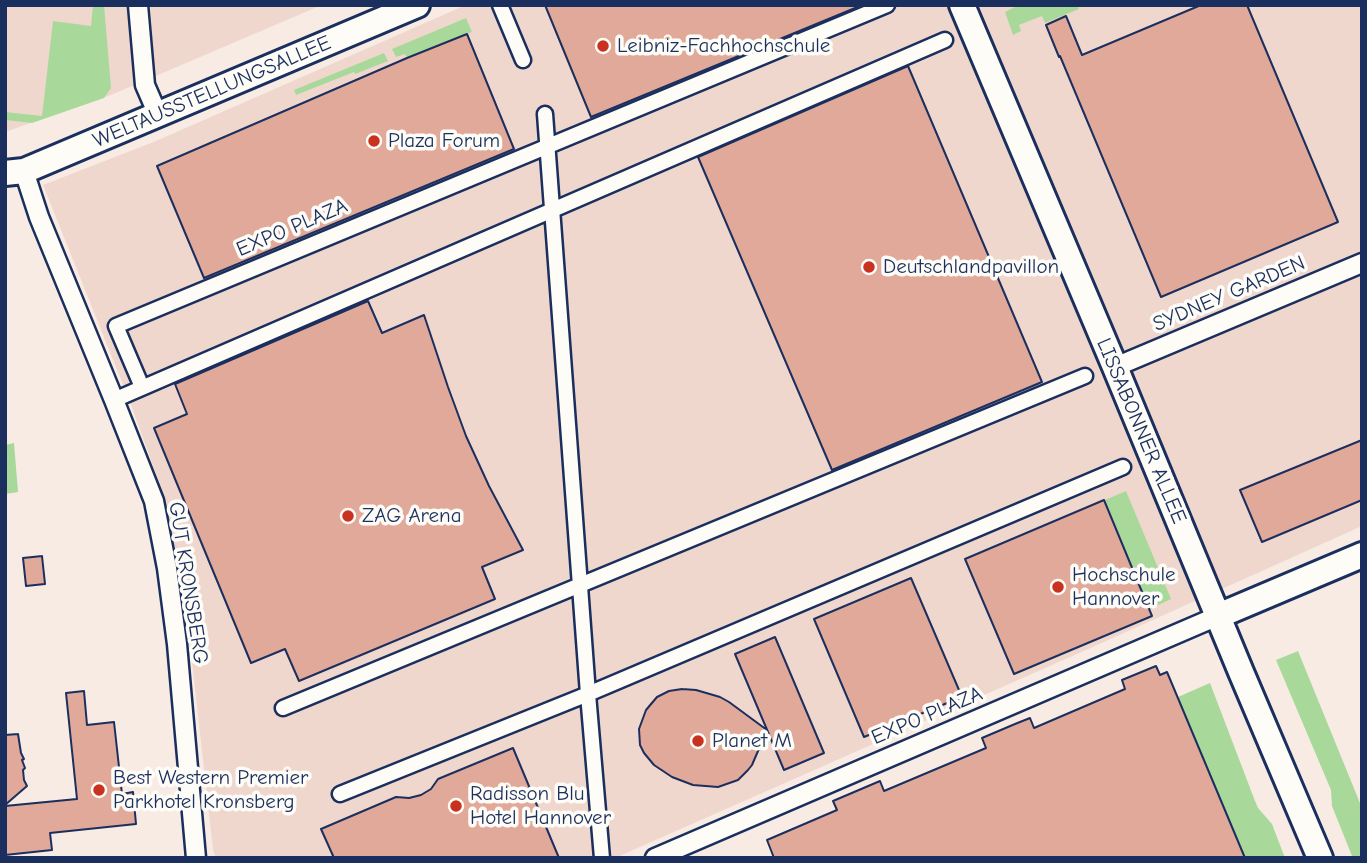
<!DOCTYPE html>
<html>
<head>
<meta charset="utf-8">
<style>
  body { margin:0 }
  #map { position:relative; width:1367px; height:863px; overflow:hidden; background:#f7ebe4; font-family:"Comic Neue",sans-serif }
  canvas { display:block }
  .frame { position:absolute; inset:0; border:7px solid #1b2f5e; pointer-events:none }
</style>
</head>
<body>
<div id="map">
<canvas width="1367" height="863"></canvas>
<div class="frame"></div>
</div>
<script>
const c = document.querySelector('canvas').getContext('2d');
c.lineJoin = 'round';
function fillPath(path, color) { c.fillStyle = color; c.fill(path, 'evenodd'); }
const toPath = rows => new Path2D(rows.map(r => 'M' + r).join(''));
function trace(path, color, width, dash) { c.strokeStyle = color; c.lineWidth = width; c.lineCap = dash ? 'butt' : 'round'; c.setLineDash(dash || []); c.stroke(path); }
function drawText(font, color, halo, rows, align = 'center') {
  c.font = font + ' "Comic Neue",sans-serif'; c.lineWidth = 7; c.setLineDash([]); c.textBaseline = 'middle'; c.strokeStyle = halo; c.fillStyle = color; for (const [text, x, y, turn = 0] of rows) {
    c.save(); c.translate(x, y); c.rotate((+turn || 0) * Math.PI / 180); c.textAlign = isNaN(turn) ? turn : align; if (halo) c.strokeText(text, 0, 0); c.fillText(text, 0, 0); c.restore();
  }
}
const built = toPath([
  [5,5,322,5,111,95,5,132],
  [466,5,1362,5,1362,526,1086,650,615,858,216,858,213,850,185,598,160,485,130,402,43,185,156,141]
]);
const green = toPath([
  [93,5,104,5,111,88,104,98,32,123,5,120,5,112,42,116,53,21,91,26],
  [1019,5,1077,5,1079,9,1045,23,1042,16,1019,25,1021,31,1013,35,1005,12],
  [466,18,472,32,407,58,405,54,396,57,392,49],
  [384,53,388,61,355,74,354,72,296,95,294,90],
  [14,443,18,492,5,494,5,445],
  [1126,491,1171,599,1150,609,1105,500],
  [1298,651,1362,808,1362,856,1357,858,1352,856,1332,806,1331,790,1276,660],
  [1210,683,1255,801,1258,808,1272,824,1285,858,1245,858,1178,697]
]);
const building = toPath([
  [545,5,860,5,860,6,591,117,545,5],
  [1201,5,1247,5,1338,222,1161,297,1060,56,1059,57,1046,25,1066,16,1082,55,1201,5],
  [467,34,514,149,204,278,157,166,407,58,467,34],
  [908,66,1042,382,832,470,698,157,908,66],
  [368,301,382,333,424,315,448,387,466,436,489,486,523,550,482,567,495,599,299,681,285,649,251,663,154,428,187,414,175,384,368,301],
  [1362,440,1362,500,1262,542,1240,490,1362,440],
  [1104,500,1152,616,1014,674,965,559,1104,500],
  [42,556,45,584,26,586,23,558,42,556],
  [911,578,962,697,864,737,814,619,911,578],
  [775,637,824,753,784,770,735,654,775,637],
  [1156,666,1160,675,1167,672,1245,858,774,858,767,840,837,810,833,801,880,781,884,791,986,748,982,738,1015,724,1030,718,1034,728,1125,689,1122,680,1156,666],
  [682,689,696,690,720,697,729,702,767,730,752,765,748,770,738,780,718,787,693,785,672,777,654,765,644,753,640,745,639,729,646,710,657,697,669,691,682,689],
  [84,691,87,725,114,722,122,794,133,792,136,824,50,833,52,850,5,855,5,806,77,799,66,693,84,691],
  [18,734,21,753,24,759,22,760,25,768,23,770,24,780,27,786,5,805,5,735,18,734],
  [513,748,559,858,334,858,321,829,396,797,409,798,421,795,431,789,438,779,513,748]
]);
const pedestrian = toPath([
  [500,5,523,60],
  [545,114,588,694,602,858],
  [142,387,116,326,887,5],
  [114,400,945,40],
  [283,708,1085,376],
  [340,794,588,694,1123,467]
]);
const minor = toPath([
  [138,5,145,85,158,115],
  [24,171,39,217,114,400,154,501,167,568,177,644,196,858],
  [1115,367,1362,263],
  [655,858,1218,616]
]);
const secondary = toPath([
  [962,5,1115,367,1241,672,1320,858],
  [5,173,24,171,417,5],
  [1218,616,1362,555]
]);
const markers = [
  [603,46,7,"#c8321e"],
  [374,141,7,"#c8321e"],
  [869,267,7,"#c8321e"],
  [348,516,7,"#c8321e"],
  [1058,587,7,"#c8321e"],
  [698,741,7,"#c8321e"],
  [99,790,7,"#c8321e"],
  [456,806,7,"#c8321e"]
];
const poiNames = [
  ["Leibniz-Fachhochschule",617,46],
  ["Plaza Forum",388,141],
  ["Deutschlandpavillon",883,267],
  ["ZAG Arena",362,516],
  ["Hochschule",1072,575],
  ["Hannover",1072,599],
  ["Planet M",712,741],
  ["Best Western Premier",113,778],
  ["Parkhotel Kronsberg",113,802],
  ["Radisson Blu",470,794],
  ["Hotel Hannover",470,818]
];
const streetNames = [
  ["WELTAUSSTELLUNGSALLEE",212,92,-23],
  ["EXPO PLAZA",292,228,-23],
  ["SYDNEY GARDEN",1229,294,-23],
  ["LISSABONNER ALLEE",1141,431,67],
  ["GUT KRONSBERG",188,583,81],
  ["EXPO PLAZA",927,716,-23]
];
fillPath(built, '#f0d7ce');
fillPath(green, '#a9d99a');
fillPath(building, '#e1a999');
trace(building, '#1b2f5e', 2);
trace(pedestrian, '#1b2f5e', 19);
trace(minor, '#1b2f5e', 23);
trace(secondary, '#1b2f5e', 30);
trace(pedestrian, '#fdfcf7', 14);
trace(minor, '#fdfcf7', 18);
trace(secondary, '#fdfcf7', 24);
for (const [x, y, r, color] of markers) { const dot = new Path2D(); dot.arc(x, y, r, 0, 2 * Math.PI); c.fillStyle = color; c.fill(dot); trace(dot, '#fdfcf7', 2.5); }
drawText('21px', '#1b2f5e', '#fdfcf7', poiNames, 'left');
drawText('21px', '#1b2f5e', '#fdfcf7', streetNames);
</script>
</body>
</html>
